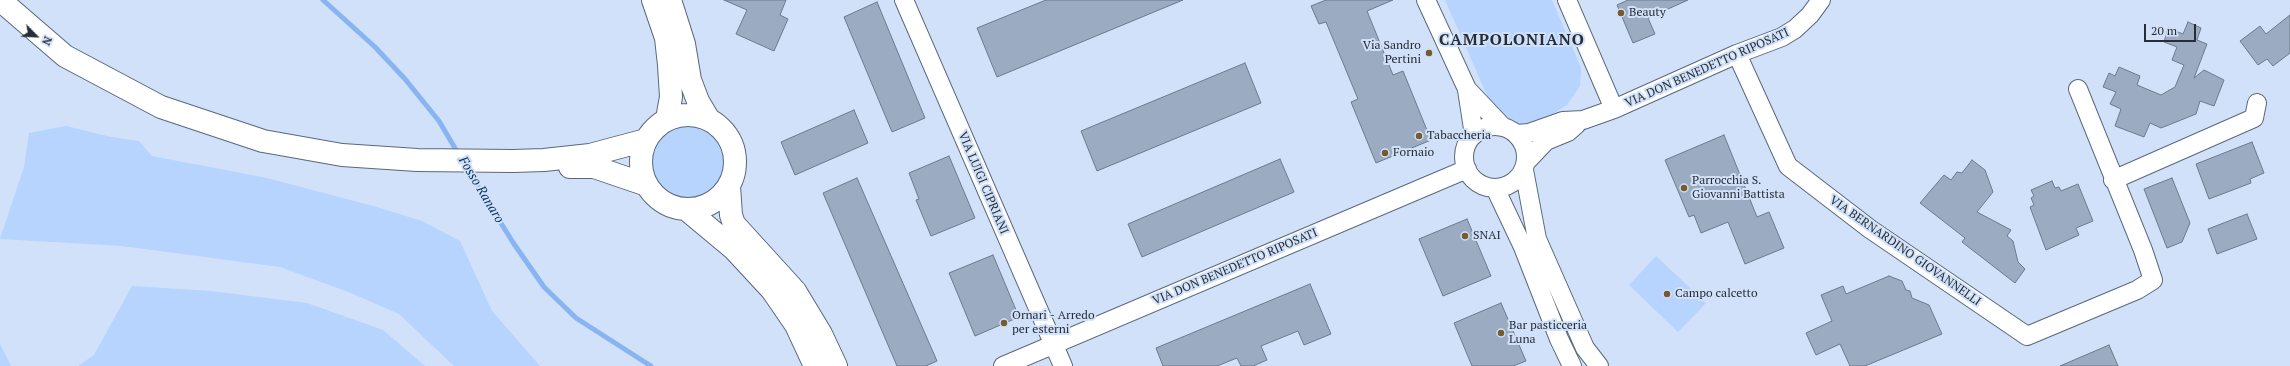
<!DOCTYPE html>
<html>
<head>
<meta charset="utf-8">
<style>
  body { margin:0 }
  #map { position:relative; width:2290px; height:366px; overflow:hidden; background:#d0e1f9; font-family:"PT Serif",serif }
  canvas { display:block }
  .north { position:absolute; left:16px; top:16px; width:40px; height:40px; -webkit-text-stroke:3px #d0e1f9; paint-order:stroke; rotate:114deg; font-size:11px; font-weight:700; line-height:16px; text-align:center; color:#272d36 }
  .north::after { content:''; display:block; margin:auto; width:14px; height:18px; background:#272d36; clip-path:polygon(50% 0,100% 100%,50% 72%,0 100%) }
  .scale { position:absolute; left:2144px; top:24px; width:52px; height:18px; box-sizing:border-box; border:2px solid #272d36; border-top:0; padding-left:5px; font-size:12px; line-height:14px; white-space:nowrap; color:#272d36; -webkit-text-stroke:3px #d0e1f9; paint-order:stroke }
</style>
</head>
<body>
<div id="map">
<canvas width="2290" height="366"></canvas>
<div class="north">N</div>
<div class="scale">20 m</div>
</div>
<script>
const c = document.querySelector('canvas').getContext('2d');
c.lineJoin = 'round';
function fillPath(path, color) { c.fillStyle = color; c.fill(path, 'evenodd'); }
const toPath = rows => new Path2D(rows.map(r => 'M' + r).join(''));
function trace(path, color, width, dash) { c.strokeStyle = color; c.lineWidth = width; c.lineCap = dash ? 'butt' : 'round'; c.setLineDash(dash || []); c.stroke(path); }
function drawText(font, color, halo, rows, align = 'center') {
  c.font = font + ' "PT Serif",serif'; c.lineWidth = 4; c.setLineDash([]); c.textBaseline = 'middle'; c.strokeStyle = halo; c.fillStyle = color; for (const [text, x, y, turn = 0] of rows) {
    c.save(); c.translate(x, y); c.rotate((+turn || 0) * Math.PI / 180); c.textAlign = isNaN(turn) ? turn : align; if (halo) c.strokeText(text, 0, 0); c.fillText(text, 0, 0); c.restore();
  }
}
const green = toPath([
  [1445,0,1552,0,1581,68,1580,86,1567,105,1548,117,1532,122,1520,124,1506,121,1490,102],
  '651 161a37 37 0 1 1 74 0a37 37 0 1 1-74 0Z',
  [66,126,111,137,139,141,152,156,267,178,373,206,422,221,460,241,492,311,540,366,454,366,399,314,351,293,280,267,122,246,0,239,24,167,29,133],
  [1656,256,1706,303,1678,332,1629,285],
  [132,286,211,291,307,303,383,330,425,366,78,366,94,355],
  [0,344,11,366,0,366]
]);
const stream = toPath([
  [323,0,375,47,405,79,439,121,459,155],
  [466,167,514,244,544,287,576,318,651,366]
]);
const building = toPath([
  [724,0,786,0,780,15,788,19,774,51,736,34,747,10,724,0],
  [1046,0,1183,0,997,77,977,28,1046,0],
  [1326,0,1393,0,1367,11,1393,75,1403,71,1431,140,1376,163,1351,102,1358,99,1326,22,1319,24,1311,6,1326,0],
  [1628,0,1688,0,1648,18,1655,34,1633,43,1617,5,1628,0],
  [877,2,925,118,892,132,844,17,877,2],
  [2290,15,2290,53,2273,66,2267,59,2258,65,2240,41,2260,26,2266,34,2290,15],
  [2188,22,2201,28,2197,40,2207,44,2194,78,2204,70,2224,80,2214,106,2200,101,2196,114,2161,128,2150,123,2144,137,2115,126,2121,109,2110,104,2116,92,2103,87,2109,73,2115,76,2119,67,2140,76,2137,85,2161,95,2175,87,2184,65,2172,60,2177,47,2164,42,2168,28,2183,34,2188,22],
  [1245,63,1261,103,1097,171,1081,131,1245,63],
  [854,110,868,143,795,175,781,142,854,110],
  [1724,135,1757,217,1769,212,1784,248,1745,264,1728,222,1701,233,1694,215,1689,217,1665,160,1724,135],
  [2252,142,2264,173,2250,179,2251,183,2209,199,2196,164,2252,142],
  [949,156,975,218,931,236,916,200,919,199,909,173,949,156],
  [1280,159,1294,192,1142,257,1128,224,1280,159],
  [1972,160,1985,170,1993,192,1977,212,2011,230,2007,236,2013,241,2018,262,2025,269,2015,283,1962,242,1965,238,1920,203,1944,175,1951,180,1957,172,1962,173,1972,160],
  [857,178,937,361,926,366,897,366,823,193,857,178],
  [2172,178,2190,223,2182,242,2167,248,2144,189,2172,178],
  [2052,181,2055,188,2059,187,2061,191,2078,184,2093,221,2076,228,2079,235,2046,250,2030,207,2034,205,2031,198,2034,196,2031,190,2052,181],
  [2247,214,2257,239,2217,254,2208,229,2247,214],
  [1467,219,1491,276,1443,296,1419,239,1467,219],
  [993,255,1019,317,975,336,949,273,993,255],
  [1889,276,1902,281,1906,290,1910,291,1912,298,1929,305,1942,334,1865,366,1850,366,1840,344,1816,355,1806,333,1832,321,1821,295,1843,286,1846,294,1889,276],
  [1310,284,1331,334,1304,345,1298,331,1261,346,1267,360,1253,366,1241,366,1237,358,1217,366,1163,366,1156,348,1310,284],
  [1501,303,1526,361,1513,366,1472,366,1454,323,1501,303],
  [2109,345,2118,366,2060,366,2109,345]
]);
const street = toPath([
  [904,0,1063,366],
  [1426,0,1467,89,1502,126],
  [1567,0,1614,109],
  [1737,54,1788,166,1870,229,2027,336,2137,290,2153,280,2143,250,2078,89],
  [1467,90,1474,135],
  '1464 157a31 31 0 1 1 62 0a31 31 0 1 1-62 0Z',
  [1517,134,1529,133,1563,121,1583,120,1614,109,1737,54,1782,37,1795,29,1810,15,1821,0],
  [1526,162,1546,141,1568,132,1576,125],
  [1524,170,1537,239,1585,348,1599,366],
  [2113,180,2254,118,2257,103],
  [1495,188,1523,247,1559,339,1572,366],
  [1003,366,1467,169]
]);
const secondary = toPath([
  [0,0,65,56,161,107,263,141,342,155,417,160,513,161,544,160,590,155,646,140],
  [653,0,666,38,669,65,671,97,667,119],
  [670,0,684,44,690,80,698,101,708,118],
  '641 162a47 47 0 1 1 94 0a47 47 0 1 1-94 0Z',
  [570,167,594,167,647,185],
  [729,186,731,215,734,224,795,291,821,334,836,366],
  [686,209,734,249,772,290,796,325,815,366]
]);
const markers = [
  [1621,13,4,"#775a2d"],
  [1429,53,4,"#775a2d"],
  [1419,136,4,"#775a2d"],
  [1385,153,4,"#775a2d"],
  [1684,188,4,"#775a2d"],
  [1465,236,4,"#775a2d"],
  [1667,294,4,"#775a2d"],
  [1004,323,4,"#775a2d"],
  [1501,333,4,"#775a2d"]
];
const poiNames = [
  ["Beauty",1629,13],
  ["Via Sandro",1421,46,"right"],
  ["Pertini",1421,60,"right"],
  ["Tabaccheria",1427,136],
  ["Fornaio",1393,153],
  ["Parrocchia S.",1692,181],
  ["Giovanni Battista",1692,195],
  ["SNAI",1473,236],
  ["Campo calcetto",1675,294],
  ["Ornari - Arredo",1012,316],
  ["per esterni",1012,330],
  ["Bar pasticceria",1509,326],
  ["Luna",1509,340]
];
const streetNames = [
  ["VIA DON BENEDETTO RIPOSATI",1707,68,-24],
  ["VIA LUIGI CIPRIANI",983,183,67],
  ["VIA BERNARDINO GIOVANNELLI",1905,251,35],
  ["VIA DON BENEDETTO RIPOSATI",1235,267,-23]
];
const waterNames = [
  ["Fosso Ranaro",481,190,59]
];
const districtNames = [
  ["CAMPOLONIANO",1512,40]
];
fillPath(green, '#b6d4fd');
trace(stream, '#88b5f1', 5);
fillPath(building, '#9babc1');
trace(building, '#6b7a8f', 1);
trace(street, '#59687c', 20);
trace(secondary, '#59687c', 24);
trace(street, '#fff', 18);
trace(secondary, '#fff', 22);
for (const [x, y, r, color] of markers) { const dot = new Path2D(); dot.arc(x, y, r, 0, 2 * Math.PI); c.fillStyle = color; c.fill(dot); trace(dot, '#d0e1f9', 1.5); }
drawText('12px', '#272d36', '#d0e1f9', poiNames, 'left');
drawText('12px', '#272d36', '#d0e1f9', streetNames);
drawText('italic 13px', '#103564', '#d0e1f9', waterNames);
c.letterSpacing = '1px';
drawText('bold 16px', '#272d36', '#d0e1f9', districtNames);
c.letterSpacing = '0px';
</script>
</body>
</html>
